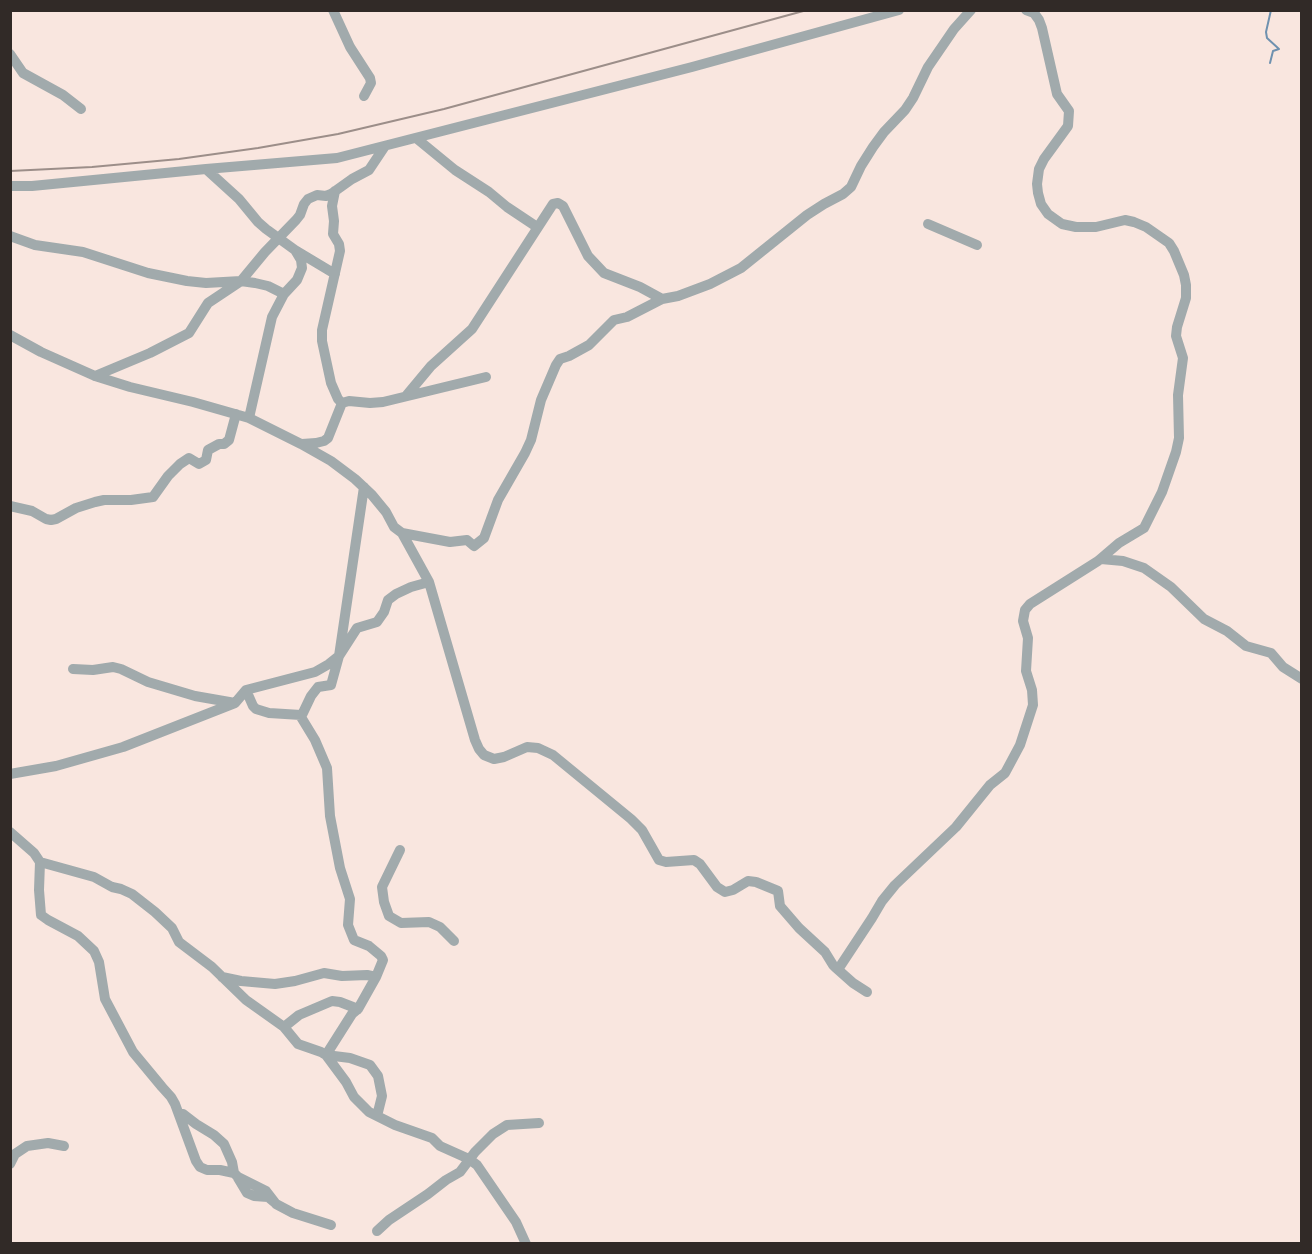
<!DOCTYPE html>
<html>
<head>
<meta charset="utf-8">
<style>
  body { margin:0 }
  #map { position:relative; width:1312px; height:1254px; overflow:hidden; background:#f9e6df; font-family:"Work Sans",sans-serif }
  canvas { display:block }
  .frame { position:absolute; inset:0; border:12px solid #312a27; pointer-events:none }
</style>
</head>
<body>
<div id="map">
<canvas width="1312" height="1254"></canvas>
<div class="frame"></div>
</div>
<script>
const c = document.querySelector('canvas').getContext('2d');
c.lineJoin = 'round';
const toPath = rows => new Path2D(rows.map(r => 'M' + r).join(''));
function trace(path, color, width, dash) { c.strokeStyle = color; c.lineWidth = width; c.lineCap = dash ? 'butt' : 'round'; c.setLineDash(dash || []); c.stroke(path); }
const stream = toPath([
  [1270,63,1273,51,1279,49,1267,38,1266,32,1271,10]
]);
const minor = toPath([
  [333,10,350,47,370,78,371,83,364,96],
  [10,54,23,73,63,95,81,109],
  [416,138,455,170,489,192,507,207,537,227],
  [206,169,239,199,258,222,266,229,295,250,335,274],
  [10,186,32,186,206,169,337,158,692,67,899,10],
  [335,191,332,206,334,221,333,234,339,244,340,251,322,330,322,341,331,383,338,399,342,403],
  [928,224,977,245],
  [10,236,35,245,83,252,148,273,187,281,206,283,241,281,255,283,268,286,284,294],
  [10,335,41,352,95,376,130,387,193,402,249,418,301,444,331,461,355,479,372,495,386,512,394,527,402,533,429,582,475,740,479,749,484,755,494,759,504,757,527,747,538,748,553,755,631,819,642,830,659,860,666,862,694,860,700,864,717,887,725,892,733,890,748,881,756,882,778,891,780,906,799,928,825,952,833,965,835,967,839,968,872,918,882,901,895,885,956,827,990,785,1005,773,1012,760,1020,745,1033,705,1032,690,1026,671,1028,638,1023,621,1025,610,1030,604,1098,561,1119,543,1144,528,1162,492,1176,452,1179,438,1178,395,1183,358,1176,336,1177,327,1186,298,1186,285,1184,275,1174,251,1169,243,1146,227,1134,222,1125,220,1096,227,1076,227,1062,224,1048,214,1041,204,1038,193,1037,184,1039,169,1044,159,1068,126,1069,111,1057,94,1042,28,1039,20,1034,13,1026,10],
  [95,376,150,353,189,333,208,303,241,281,265,252,296,220,300,215,304,204,308,199,317,195,326,196,331,194,352,179,369,170,385,146],
  [406,396,431,366,472,329,553,204,558,203,563,206,588,256,604,273,640,287,662,299],
  [249,418,272,317,284,294,297,280,302,268,301,260,295,250],
  [302,444,316,443,324,441,328,438,342,403,349,401,370,403,383,402,486,377],
  [10,506,32,511,46,519,51,520,56,519,76,508,95,502,104,500,131,500,153,497,168,476,180,464,189,458,199,464,206,460,208,450,219,444,224,444,229,440,236,414],
  [402,533,450,542,467,540,474,546,484,538,498,500,525,453,531,440,541,400,556,365,560,359,569,356,589,345,614,320,627,317,662,299,678,296,710,284,741,268,807,215,824,204,843,194,851,187,861,166,873,147,884,132,905,110,913,98,928,67,954,29,971,10],
  [1101,559,1123,561,1144,568,1171,587,1204,619,1227,631,1246,646,1271,653,1283,667,1302,679],
  [73,669,93,670,113,667,121,669,148,682,195,696,235,703],
  [246,690,253,706,256,709,269,713,301,715],
  [10,774,56,766,123,747,235,703,246,690,315,672,329,664,339,656,357,628,377,622,384,612,388,600,396,594,411,587,429,582],
  [10,832,34,853,40,862,39,890,41,915,48,920,78,936,94,951,99,962,105,999,133,1052,162,1087,171,1097,175,1104,196,1161,200,1167,207,1170,220,1170,234,1173],
  [400,850,382,887,384,902,389,916,401,923,429,922,440,927,454,941],
  [40,862,94,877,112,887,121,889,132,894,155,912,172,928,179,942,212,967,246,1000,284,1027,298,1044,321,1052,326,1055,350,1058,370,1065,378,1076,382,1096,377,1116],
  [835,967,853,983,867,992],
  [222,977,241,981,275,984,295,981,324,973,342,976,367,975,376,977],
  [284,1027,299,1015,332,1001,340,1002,358,1009,376,977,383,960,381,956,369,946,354,940,348,925,350,899,340,868,330,816,327,768,315,740,301,717,311,696,318,687,331,685,339,656,364,487],
  [326,1055,346,1082,354,1097,369,1112,395,1125,432,1138,440,1146,469,1159,477,1165,516,1222,526,1244],
  [326,1055,352,1014,358,1009],
  [179,1114,183,1114,196,1124,214,1135,224,1144,232,1162,234,1173,238,1177,266,1191,276,1204,293,1213,331,1225],
  [10,1164,15,1154,27,1146,48,1143,64,1146],
  [238,1178,247,1193,254,1196,268,1197,274,1202],
  [377,1231,389,1220,428,1194,446,1180,460,1172,475,1152,493,1134,507,1125,539,1123]
]);
const rail = toPath([
  [10,171,92,167,179,159,258,148,338,134,444,109,807,10]
]);
trace(stream, '#6f91af', 2);
trace(minor, '#a1aaac', 10);
trace(rail, '#9c8e89', 2);
</script>
</body>
</html>
